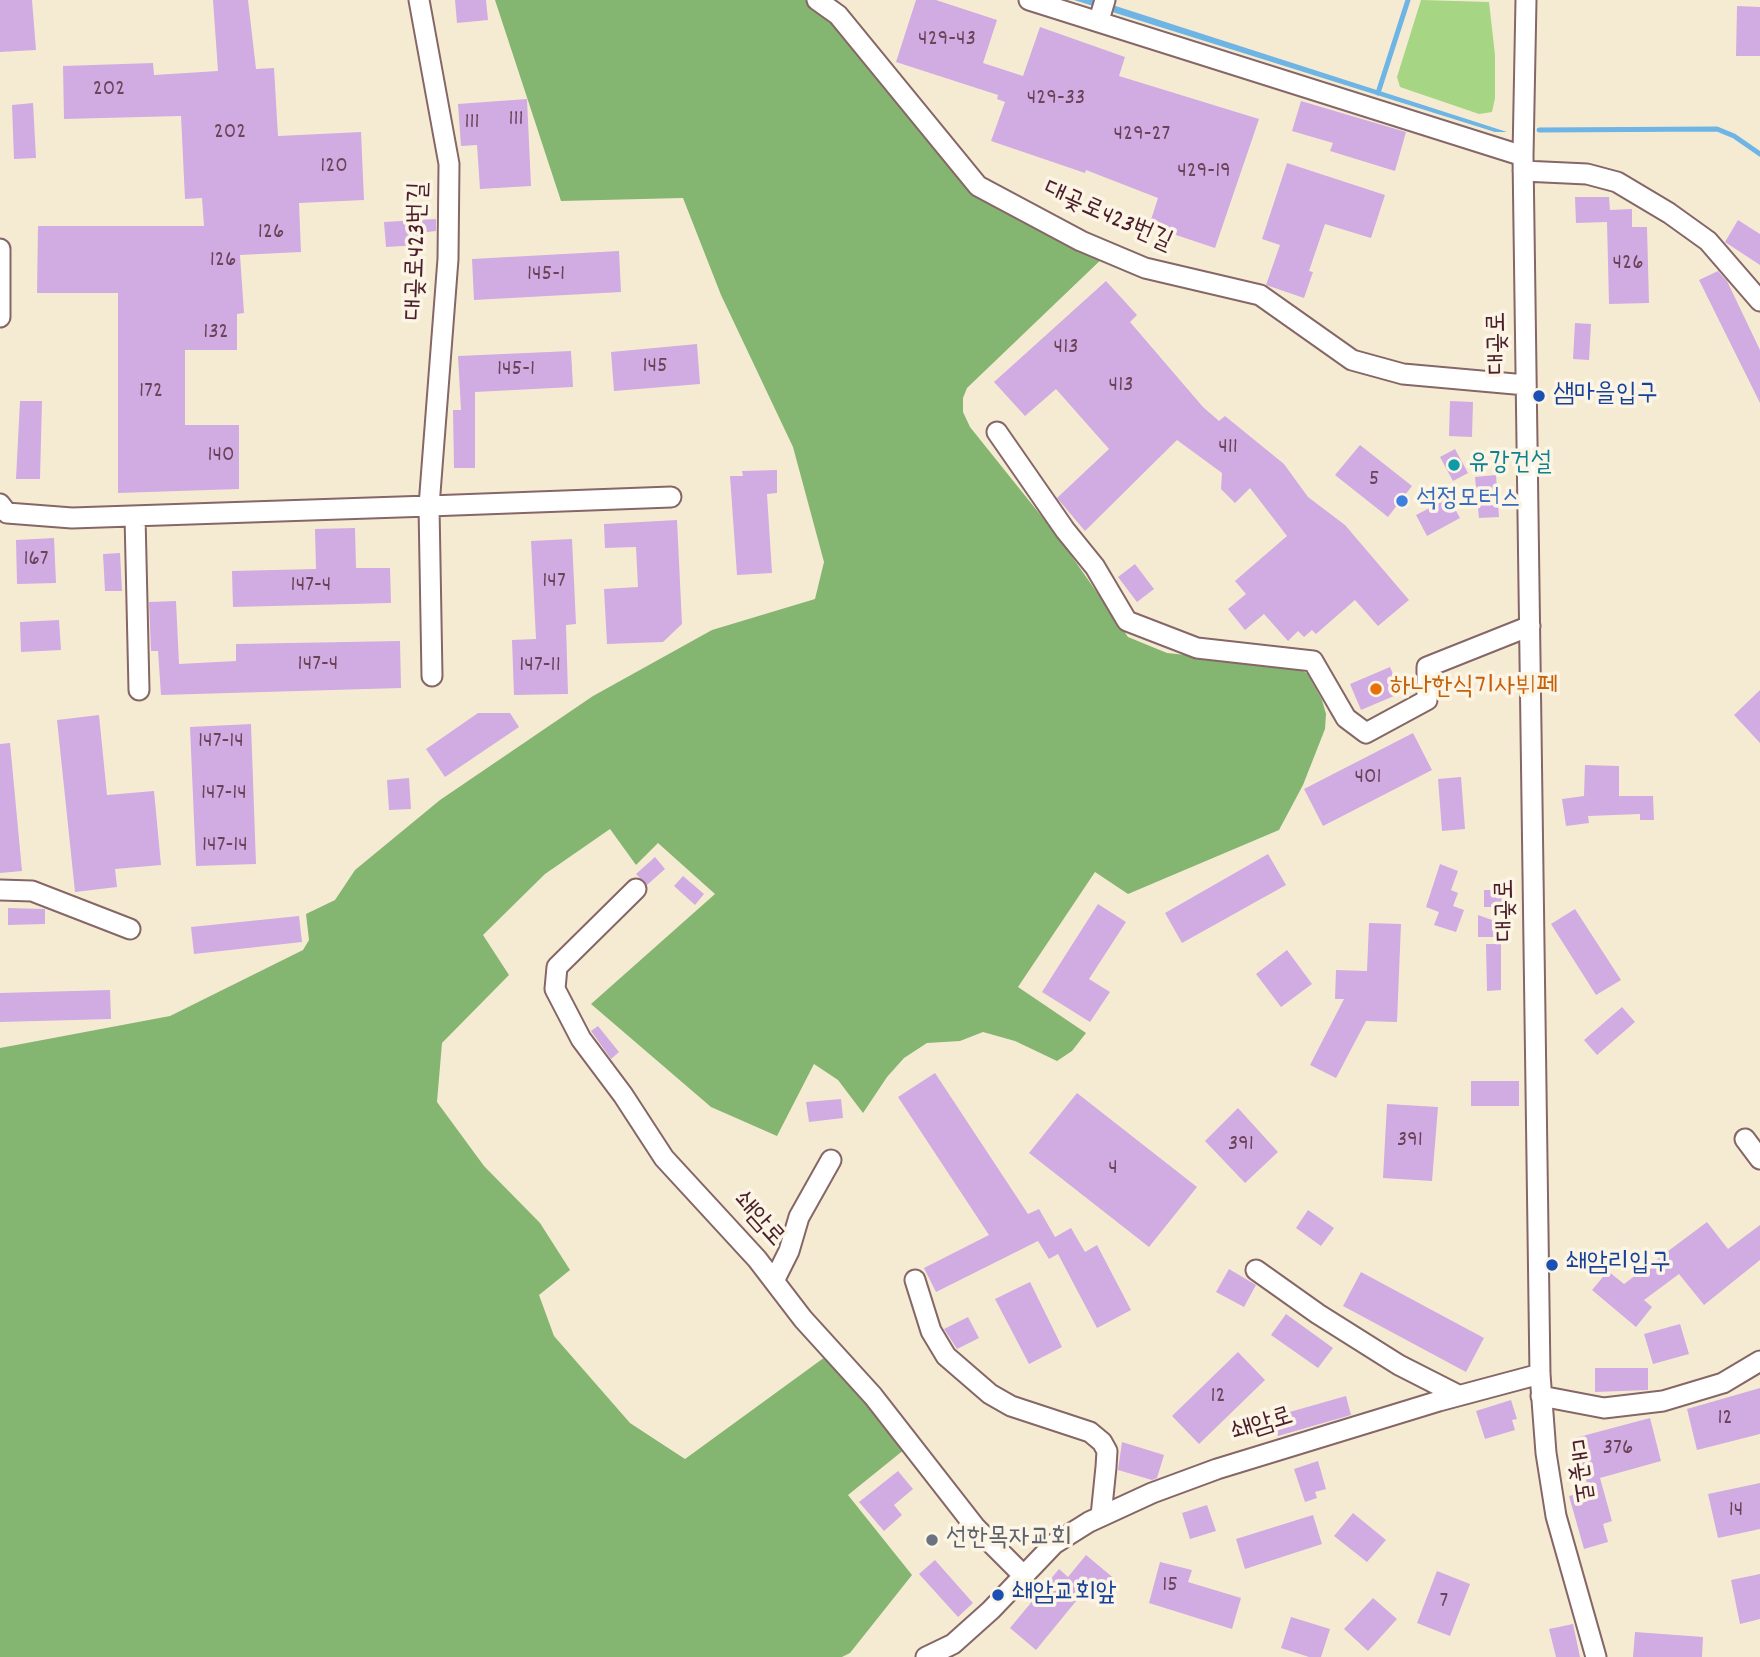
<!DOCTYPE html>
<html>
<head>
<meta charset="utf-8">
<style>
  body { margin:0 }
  canvas { display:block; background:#f5ebd3 }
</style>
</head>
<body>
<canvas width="1760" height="1657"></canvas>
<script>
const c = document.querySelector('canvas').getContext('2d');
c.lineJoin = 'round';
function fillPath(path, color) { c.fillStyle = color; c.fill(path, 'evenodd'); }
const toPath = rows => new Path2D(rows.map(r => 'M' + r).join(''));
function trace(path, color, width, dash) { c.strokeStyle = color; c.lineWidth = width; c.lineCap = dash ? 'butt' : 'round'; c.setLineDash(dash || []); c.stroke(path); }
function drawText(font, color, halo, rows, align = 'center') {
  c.font = font + ' Dekko,"Poor Story",sans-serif'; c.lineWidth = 7; c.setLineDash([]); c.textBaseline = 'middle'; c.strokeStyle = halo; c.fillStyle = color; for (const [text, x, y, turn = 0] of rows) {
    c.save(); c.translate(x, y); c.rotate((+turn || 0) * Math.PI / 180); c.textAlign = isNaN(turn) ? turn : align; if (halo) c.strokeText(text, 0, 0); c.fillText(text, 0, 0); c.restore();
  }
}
const green = toPath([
  [1421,0,1489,2,1495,55,1495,98,1492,112,1479,114,1400,87,1397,77]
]);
const forest = toPath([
  [495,0,817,0,978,186,1108,253,967,388,963,398,963,412,970,427,1059,538,1128,637,1167,653,1292,666,1307,673,1322,700,1326,714,1325,729,1303,785,1279,830,1128,894,1095,872,1018,987,1086,1033,1072,1051,1057,1061,1015,1041,983,1032,960,1041,927,1043,904,1058,887,1077,863,1113,838,1080,814,1064,777,1136,711,1107,591,1004,715,894,658,843,636,865,610,829,545,874,483,935,509,975,442,1043,437,1102,484,1166,540,1223,570,1270,539,1295,554,1336,630,1423,685,1459,825,1357,861,1393,905,1449,848,1495,912,1575,850,1653,842,1657,0,1657,0,1048,170,1016,303,950,309,940,306,914,335,900,355,870,440,800,593,696,712,630,815,599,824,562,793,447,721,295,683,198,561,201]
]);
const water = toPath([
  [1074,0,1097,0,1507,132,1495,132]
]);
const stream = toPath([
  [1378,93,1408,0],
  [1539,130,1717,129,1734,136,1760,154]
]);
const building = toPath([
  [0,0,32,0,36,50,0,52],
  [213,0,248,0,256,69,274,68,278,136,361,132,364,200,299,203,301,252,240,255,244,313,237,314,237,350,185,350,185,425,239,425,239,489,118,493,118,293,37,293,38,226,204,226,202,198,185,199,181,116,64,119,63,66,153,63,154,75,218,71],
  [455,0,486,0,488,20,457,23],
  [916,0,936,0,997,20,983,63,1023,76,1040,27,1125,57,1119,76,1259,119,1215,248,1149,226,1158,198,1086,170,1085,173,991,141,1005,102,997,99,998,95,896,62],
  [1737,6,1760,7,1760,56,1736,56],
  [527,99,531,186,480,189,477,145,461,146,458,104],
  [1301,101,1406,132,1395,171,1330,151,1333,143,1292,131],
  [33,103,36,158,14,159,12,105],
  [1287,163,1385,195,1371,238,1325,224,1309,271,1313,272,1304,298,1266,285,1280,245,1262,239],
  [1575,197,1609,197,1610,210,1632,209,1632,227,1647,227,1649,303,1609,304,1607,222,1576,223],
  [436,219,436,231,419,233,420,245,386,247,384,222],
  [1738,220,1760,234,1760,265,1725,242],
  [619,251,621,292,474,300,472,259],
  [1718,271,1727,281,1760,350,1760,403,1699,280],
  [1106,281,1137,315,1130,322,1203,407,1219,421,1225,416,1284,464,1308,497,1345,525,1409,600,1378,626,1355,600,1316,634,1312,630,1304,637,1298,631,1288,641,1264,614,1245,630,1228,609,1246,594,1235,581,1287,536,1250,488,1235,503,1221,489,1222,473,1177,440,1085,531,1057,498,1109,449,1056,389,1025,416,994,382],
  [1575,323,1591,324,1589,360,1573,359],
  [697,344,700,384,614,391,611,352],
  [571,351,573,387,475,392,475,468,454,468,453,410,461,410,458,356],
  [20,401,42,401,40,479,16,479],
  [1450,401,1473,402,1472,437,1449,436],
  [1360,445,1412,486,1388,517,1335,475],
  [1455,449,1468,473,1453,481,1440,457],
  [777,470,777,493,767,494,772,573,737,575,730,476,743,476,742,471],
  [1496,475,1499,517,1479,518,1475,477],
  [1449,498,1460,518,1427,536,1416,515],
  [677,520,682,624,663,642,607,644,604,589,638,587,636,547,605,548,604,524],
  [355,528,356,568,390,568,391,603,233,607,232,571,316,569,315,529],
  [54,538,56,583,17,584,16,540],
  [572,539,576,624,566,625,568,694,514,695,512,640,536,639,531,541],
  [120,553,122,591,105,591,103,554],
  [1135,564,1154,589,1137,602,1118,577],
  [176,601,179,664,236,661,236,644,400,641,401,688,161,695,158,651,151,651,149,602],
  [59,620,61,650,21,652,20,622],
  [1390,667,1401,693,1361,710,1350,684],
  [1760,690,1760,743,1734,715],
  [478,713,510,713,519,727,445,777,426,749],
  [99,715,107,795,154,791,161,865,115,869,117,887,75,892,57,720],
  [251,724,256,864,196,866,190,727],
  [1413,733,1432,770,1323,826,1304,789],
  [10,743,22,871,0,873,0,744],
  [1585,765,1619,766,1619,796,1653,796,1654,820,1640,820,1640,814,1588,816,1589,823,1566,826,1562,799,1584,796],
  [1461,777,1465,829,1442,831,1438,779],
  [409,778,411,809,389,810,387,780],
  [1268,854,1286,885,1182,943,1165,913],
  [655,857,665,869,647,885,636,874],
  [1440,864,1458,871,1451,890,1458,893,1453,906,1464,910,1456,932,1434,925,1439,912,1426,907],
  [683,876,704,894,695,905,674,886],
  [1484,890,1505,890,1505,907,1484,907],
  [1098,904,1126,922,1089,979,1110,992,1090,1022,1042,992],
  [8,908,45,909,45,924,8,925],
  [1575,909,1621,980,1596,995,1551,924],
  [1478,915,1495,921,1495,937,1478,937],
  [299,916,302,942,194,954,191,927],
  [1369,923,1401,924,1397,1022,1366,1021,1336,1078,1310,1065,1344,999,1335,999,1336,970,1367,971],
  [1486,944,1501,944,1501,990,1487,991],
  [1287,950,1312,984,1281,1007,1256,974],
  [110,990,111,1019,0,1022,0,993],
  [1622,1007,1635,1022,1597,1055,1584,1040],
  [598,1026,619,1052,611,1059,591,1031],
  [935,1073,1028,1214,1039,1209,1055,1237,1071,1228,1085,1252,1097,1245,1131,1310,1097,1328,1058,1254,1049,1259,1038,1241,936,1292,924,1268,989,1235,898,1097],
  [1471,1081,1519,1081,1519,1106,1471,1106],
  [1077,1093,1197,1187,1149,1247,1029,1153],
  [841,1099,843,1118,809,1122,806,1102],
  [1387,1104,1438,1107,1432,1181,1383,1178],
  [1238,1108,1278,1152,1245,1183,1205,1141],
  [1308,1210,1334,1228,1321,1246,1296,1228],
  [1707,1222,1728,1249,1760,1225,1760,1260,1704,1305,1679,1274,1644,1300,1652,1307,1636,1327,1592,1290,1608,1271,1624,1284],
  [1229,1269,1256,1285,1244,1307,1216,1292],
  [1361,1272,1484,1338,1466,1372,1343,1306],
  [1030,1282,1062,1347,1029,1364,995,1299],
  [1286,1314,1333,1348,1318,1368,1271,1335],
  [968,1317,979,1338,957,1349,944,1329],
  [1680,1324,1689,1354,1653,1364,1644,1334],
  [1238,1352,1265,1380,1199,1444,1172,1416],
  [1595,1368,1648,1368,1648,1390,1595,1392],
  [1760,1388,1760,1434,1697,1450,1687,1409],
  [1346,1396,1351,1415,1278,1436,1272,1417],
  [1511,1400,1517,1419,1512,1420,1515,1430,1485,1439,1476,1411],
  [1650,1418,1661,1461,1600,1478,1612,1521,1603,1524,1608,1542,1584,1549,1569,1496,1589,1491,1575,1438],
  [1122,1442,1164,1455,1157,1478,1152,1480,1118,1470],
  [1318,1461,1326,1489,1315,1492,1317,1498,1305,1502,1294,1469],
  [898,1471,913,1489,894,1505,902,1515,884,1531,859,1502],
  [1760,1483,1760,1529,1718,1538,1708,1494],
  [1207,1505,1216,1531,1190,1539,1182,1513],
  [1353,1513,1386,1540,1367,1562,1334,1536],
  [1313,1515,1322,1544,1245,1569,1236,1539],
  [1086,1555,1116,1580,1099,1600,1086,1589,1036,1650,1010,1628,1059,1569,1068,1577],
  [935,1560,973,1603,958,1617,919,1574],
  [1160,1562,1192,1570,1188,1582,1241,1598,1232,1629,1149,1603],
  [1437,1571,1470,1584,1450,1636,1417,1623],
  [1760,1574,1760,1619,1740,1624,1731,1580],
  [1373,1598,1397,1619,1368,1651,1344,1629],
  [1291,1617,1330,1629,1321,1657,1309,1657,1281,1648],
  [1573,1624,1580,1657,1556,1657,1549,1629],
  [1635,1632,1703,1637,1702,1657,1633,1657]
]);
const minor = toPath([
  [817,0,838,15,978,186,1081,241,1145,268,1260,295,1352,360,1403,374,1526,385],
  [1029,0,1523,156],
  [1526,0,1523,156,1540,1374,1546,1453,1556,1516,1596,1657],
  [1099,20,1105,0],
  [1523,171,1587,174,1617,182,1669,213,1708,241,1760,301],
  [0,249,0,317],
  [997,432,1065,530,1095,567,1127,621,1197,648,1313,661,1346,718,1366,733,1427,700,1427,667,1530,626],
  [0,504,7,513,72,518,429,506,448,259,449,164,419,0],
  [135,516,139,690],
  [432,676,429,506,671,497],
  [636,889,557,967,555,989,581,1039,623,1095,664,1158,757,1259,803,1319,873,1396,976,1528,1024,1576],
  [0,890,32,891,130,929],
  [1745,1139,1760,1159],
  [1256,1270,1318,1314,1399,1365,1458,1395],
  [915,1280,931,1331,946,1356,990,1394,1011,1406,1090,1432,1102,1442,1107,1451,1106,1467,1101,1516],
  [774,1281,789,1251,799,1217,831,1160],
  [1541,1396,1604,1408,1663,1401,1723,1383,1760,1361],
  [926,1657,953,1644,991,1610,1054,1544,1089,1522,1152,1493,1217,1469,1439,1401,1540,1374]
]);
const markers = [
  [1539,396,7,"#1a4fb4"],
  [1454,465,7,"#0f9aa8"],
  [1402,501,7,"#3f7fe0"],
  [1376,689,7,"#e8710a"],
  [1552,1265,7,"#1a4fb4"],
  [932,1540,7,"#6b7280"],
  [998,1595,7,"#1a4fb4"]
];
const numberNames = [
  ["429-43",947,41],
  ["202",109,91],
  ["429-33",1056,100],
  ["111",516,121],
  ["111",472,124],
  ["202",230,134],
  ["429-27",1142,136],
  ["120",334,168],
  ["429-19",1204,173],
  ["126",271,234],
  ["126",223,262],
  ["426",1628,265],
  ["145-1",546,276],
  ["132",216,334],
  ["413",1066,349],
  ["145",655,368],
  ["145-1",516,371],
  ["413",1121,387],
  ["172",151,393],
  ["411",1228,449],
  ["140",221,457],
  ["5",1374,481],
  ["167",36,561],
  ["147",554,583],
  ["147-4",311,587],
  ["147-4",318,666],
  ["147-11",540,667],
  ["147-14",221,743],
  ["401",1368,779],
  ["147-14",224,795],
  ["147-14",225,847],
  ["391",1410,1142],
  ["391",1241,1146],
  ["4",1113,1170],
  ["12",1218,1398],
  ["12",1725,1420],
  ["376",1618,1450],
  ["14",1736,1512],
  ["15",1170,1587],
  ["7",1444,1603]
];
const streetNames = [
  ["대곶로423번길",1107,218,24],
  ["대곶로423번길",419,251,-88],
  ["대곶로",1500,343,-91],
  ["대곶로",1508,910,-91],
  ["쇄암로",757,1221,48],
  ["쇄암로",1263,1427,-17],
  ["대곶로",1577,1472,81]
];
const transitNames = [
  ["샘마을입구",1553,396],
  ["쇄암리입구",1566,1265],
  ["쇄암교회앞",1012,1595]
];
const cultureNames = [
  ["유강건설",1468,465]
];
const shopNames = [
  ["석정모터스",1416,501]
];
const foodNames = [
  ["하나한식기사뷔페",1390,689]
];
const worshipNames = [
  ["선한목자교회",946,1540]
];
fillPath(green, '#a6d583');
fillPath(forest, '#84b671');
fillPath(water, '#6eb4e5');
trace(stream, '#6eb4e5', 5);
fillPath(building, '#d0ace3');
trace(minor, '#866666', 23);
trace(minor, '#fff', 19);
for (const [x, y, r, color] of markers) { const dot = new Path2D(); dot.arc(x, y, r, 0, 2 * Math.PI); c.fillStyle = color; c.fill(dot); trace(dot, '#fcf5e5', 2.5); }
drawText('23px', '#6c4259', null, numberNames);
drawText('26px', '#4a1f2b', '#fcf5e5', streetNames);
drawText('26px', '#164399', '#fcf5e5', transitNames, 'left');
drawText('26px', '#0d838f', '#fcf5e5', cultureNames, 'left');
drawText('26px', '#366cbe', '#fcf5e5', shopNames, 'left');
drawText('26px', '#c56008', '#fcf5e5', foodNames, 'left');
drawText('26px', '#5b616d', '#fcf5e5', worshipNames, 'left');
</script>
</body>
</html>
